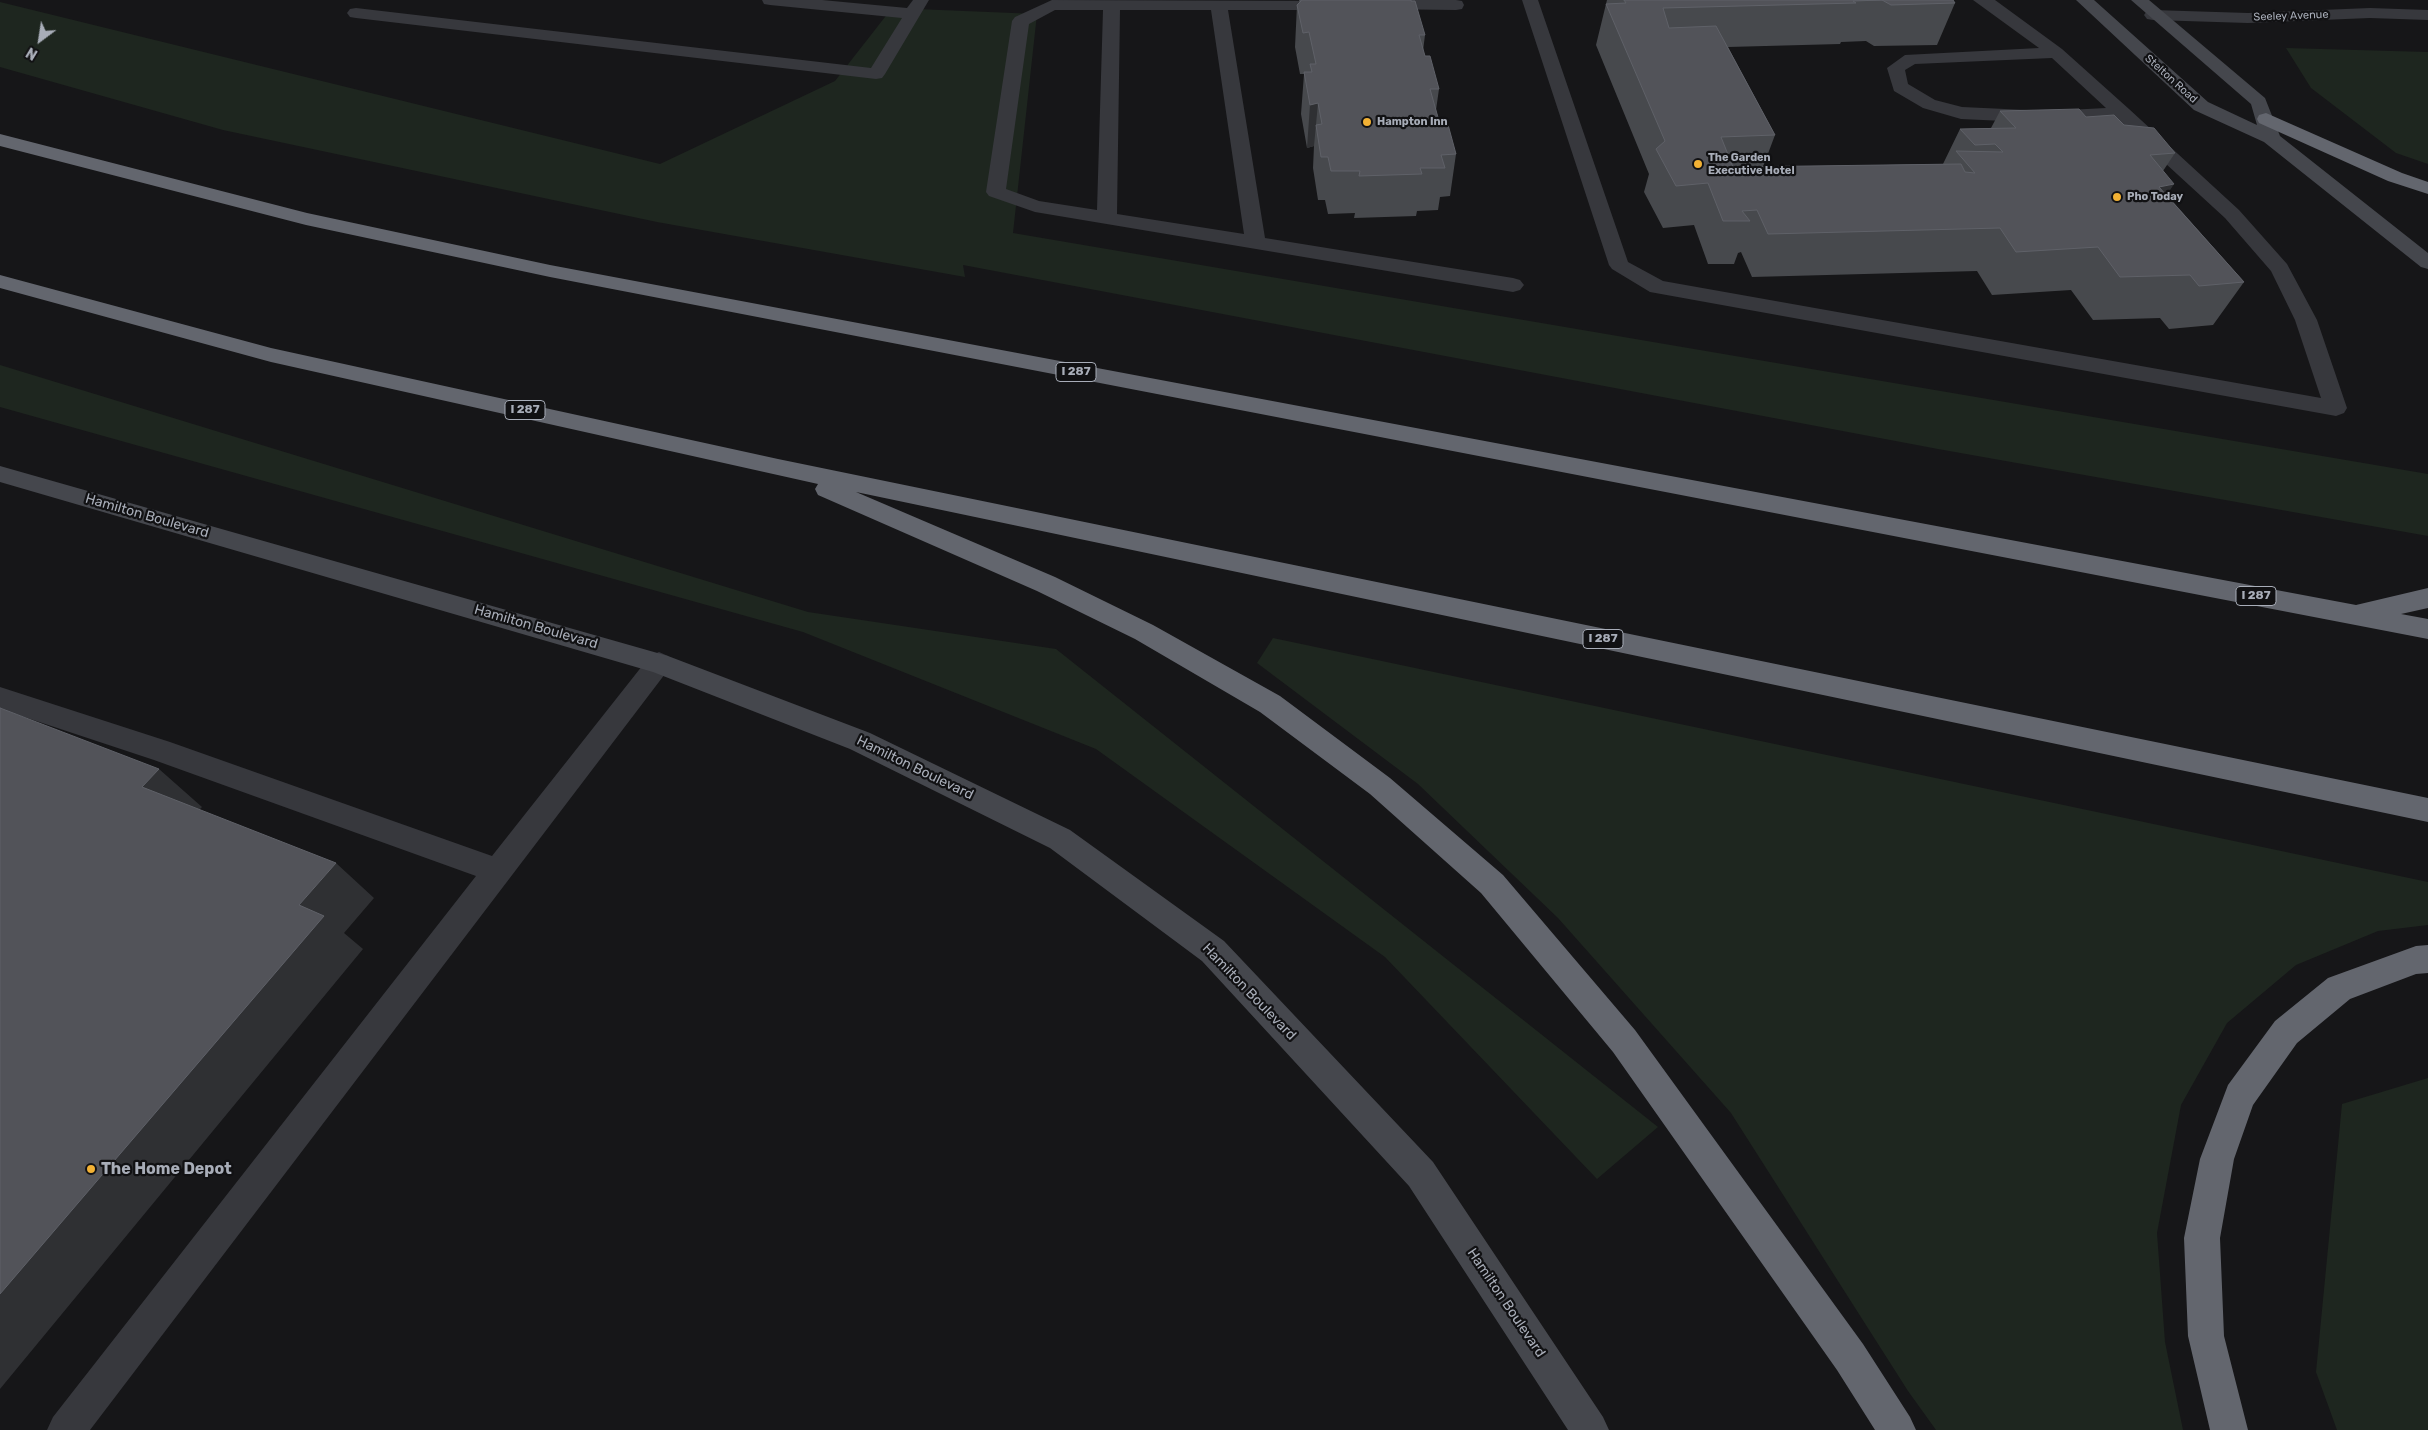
<!DOCTYPE html>
<html>
<head>
<meta charset="utf-8">
<style>
  body { margin:0 }
  #map { position:relative; width:2428px; height:1430px; overflow:hidden; background:#161618; font-family:Rubik,sans-serif }
  canvas { display:block }
  .north { position:absolute; left:15px; top:15px; width:50px; height:50px; -webkit-text-stroke:4px #111113; paint-order:stroke; rotate:211deg; font-size:14px; font-weight:700; line-height:20px; text-align:center; color:#a8adb8 }
  .north::after { content:''; display:block; margin:auto; width:18px; height:22px; background:#a8adb8; clip-path:polygon(50% 0,100% 100%,50% 72%,0 100%) }
</style>
</head>
<body>
<div id="map">
<canvas width="2428" height="1430"></canvas>
<div class="north">N</div>
</div>
<script>
const c = document.querySelector('canvas').getContext('2d');
c.lineJoin = 'round';
function fillPath(path, color) { c.fillStyle = color; c.fill(path, 'evenodd'); }
const toPath = rows => new Path2D(rows.map(r => 'M' + r).join(''));
function trace(path, color, width, dash) { c.strokeStyle = color; c.lineWidth = width; c.lineCap = dash ? 'butt' : 'round'; c.setLineDash(dash || []); c.stroke(path); }
function drawText(font, color, halo, rows, align = 'center') {
  c.font = font + ' Rubik,sans-serif'; c.lineWidth = 4.5; c.setLineDash([]); c.textBaseline = 'middle'; c.strokeStyle = halo; c.fillStyle = color; for (const [text, x, y, turn = 0] of rows) {
    c.save(); c.translate(x, y); c.rotate((+turn || 0) * Math.PI / 180); c.textAlign = isNaN(turn) ? turn : align; if (halo) c.strokeText(text, 0, 0); c.fillText(text, 0, 0); c.restore();
  }
}
const green = toPath([
  [0,2,660,164,835,81,892,8,1037,14,1013,233,2428,474,2428,536,1938,449,963,265,965,277,657,222,223,130,0,67],
  [2286,48,2428,52,2428,164,2396,153,2311,88],
  [0,365,808,612,1056,649,1658,1127,1597,1179,1385,957,1096,749,803,632,0,407],
  [1273,638,2428,882,2428,925,2378,931,2296,965,2227,1023,2181,1105,2157,1233,2165,1342,2183,1430,1936,1430,1908,1391,1731,1113,1558,918,1418,784,1257,663],
  [2428,1078,2428,1430,2337,1430,2316,1372,2342,1104]
]);
const lane = toPath([
  [762,0,822,0,907,8,913,0,929,0,885,74,882,78,876,79,356,18,350,17,347,13,350,9,356,8,871,68,902,18,770,5,764,4,762,0],
  [1052,0,1341,1,1343,5,1341,9,1335,10,1228,10,1265,238,1513,278,1520,280,1524,285,1520,290,1513,292,1035,212,989,196,986,192,1012,21,1015,17,1052,0],
  [1055,10,1103,10,1097,210,1039,201,1006,189,1029,24,1055,10],
  [1120,10,1211,10,1244,234,1117,214,1120,10],
  [1380,0,1456,0,1462,1,1464,5,1462,9,1456,10,1374,9,1372,5,1374,1,1380,0],
  [1522,0,1538,0,1628,262,1663,281,2321,398,2295,320,2271,271,2225,218,2117,119,2048,123,1961,119,1923,108,1894,91,1887,68,1905,55,2039,48,1973,0,1995,0,2062,49,2129,109,2239,210,2287,264,2317,320,2347,408,2344,413,2336,416,1650,292,1612,269,1609,265,1522,0],
  [2052,58,2106,108,2048,111,1962,107,1935,100,1908,84,1905,70,1915,64,2052,58],
  [659,652,668,656,672,663,668,670,90,1430,47,1430,53,1417,476,876,154,760,0,709,0,687,170,742,492,856,650,656,659,652]
]);
const street = toPath([
  [2370,8,2428,10,2428,20,2370,18,2248,23,2153,20,2147,19,2144,15,2147,11,2153,10,2248,13,2370,8]
]);
const secondary = toPath([
  [2076,0,2094,0,2208,102,2257,125,2251,104,2131,0,2149,0,2265,98,2280,136,2428,253,2428,269,2421,267,2264,142,2194,110,2076,0],
  [0,466,668,656,870,733,1070,830,1224,941,1433,1162,1603,1417,1609,1430,1568,1430,1409,1186,1202,961,1050,848,850,749,653,672,0,482,0,466]
]);
const highway = toPath([
  [2266,113,2402,173,2428,182,2428,194,2388,181,2259,123,2257,119,2259,115,2266,113],
  [0,134,307,213,550,265,2356,605,2428,588,2428,608,2401,614,2428,619,2428,639,550,277,306,225,0,146,0,134],
  [0,275,271,348,778,459,2428,798,2428,822,856,492,1055,577,1153,625,1280,696,1390,778,1503,875,1635,1030,1863,1344,1910,1417,1916,1430,1875,1430,1837,1370,1613,1052,1481,893,1370,794,1260,712,1135,639,1037,591,818,495,815,489,818,484,271,362,0,288,0,275],
  [2428,945,2428,973,2416,974,2350,999,2297,1043,2253,1105,2234,1159,2220,1238,2224,1336,2248,1430,2210,1430,2188,1336,2184,1238,2200,1159,2228,1085,2275,1021,2328,978,2416,946,2428,945]
]);
const wall = toPath([
  [1299,0,1411,0,1425,35,1423,51,1425,56,1439,89,1436,110,1439,121,1456,154,1450,196,1440,197,1438,210,1417,211,1416,216,1354,218,1355,213,1328,214,1325,200,1318,200,1313,168,1314,146,1307,148,1301,114,1304,74,1300,74,1295,47,1297,5,1299,3],
  [1607,0,1953,0,1955,3,1937,45,1874,46,1866,41,1841,42,1840,44,1728,47,1775,135,1763,167,1943,164,1960,129,1991,128,2000,111,2086,117,2124,125,2175,153,2163,171,2167,195,2244,282,2213,325,2169,329,2160,318,2093,320,2071,290,1992,295,1977,271,1752,277,1741,252,1738,253,1734,264,1708,264,1694,225,1663,228,1644,192,1649,174,1596,45,1606,4]
]);
const shadedWall = toPath([
  [1318,103,1314,146,1307,148,1310,105],
  [2174,184,2146,227,2159,187],
  [159,769,202,807,185,824,142,787],
  [336,863,374,898,344,933,363,949,0,1389,0,1294,299,905]
]);
const building = toPath([
  [1301,0,1411,0,1411,1,1415,1,1425,35,1419,35,1425,56,1430,56,1439,89,1430,89,1439,121,1447,121,1456,154,1441,155,1445,168,1420,168,1422,174,1359,176,1360,171,1331,171,1328,157,1321,157,1316,125,1322,124,1318,103,1310,105,1304,72,1312,72,1310,64,1316,64,1309,32,1303,33,1297,5,1301,1,1301,0],
  [1624,0,1953,0,1955,3,1891,5,1882,0,1853,1,1856,3,1663,8,1669,28,1716,26,1775,135,1721,137,1733,167,1961,164,1965,172,1975,173,1956,151,2003,152,1995,144,1975,145,1960,129,2016,128,2000,111,2079,109,2086,117,2114,115,2124,125,2154,128,2175,153,2150,155,2174,184,2159,187,2244,282,2199,286,2190,275,2120,277,2098,247,2016,252,2000,228,1768,234,1757,210,1742,211,1750,221,1723,221,1708,183,1676,186,1656,149,1665,141,1606,4,1626,3,1624,0],
  [0,708,159,769,142,787,336,863,299,905,324,916,0,1294,0,708]
]);
const markers = [
  [1367,122,5,"#f2b134"],
  [1698,164,5,"#f2b134"],
  [2117,197,5,"#f2b134"],
  [91,1169,5,"#f2b134"]
];
const farStreetnames = [
  ["Seeley Avenue",2291,16,-2],
  ["Stelton Road",2171,79,42]
];
const farPoinames = [
  ["Hampton Inn",1377,122],
  ["The Garden",1708,158],
  ["Executive Hotel",1708,171],
  ["Pho Today",2127,197]
];
const shields = [
  [1076,372,40],
  [525,410,40],
  [2256,596,40],
  [1603,639,40]
];
const shieldNames = [
  ["I 287",1076,372],
  ["I 287",525,410],
  ["I 287",2256,596],
  ["I 287",1603,639]
];
const streetNames = [
  ["Hamilton Boulevard",147,516,16],
  ["Hamilton Boulevard",536,627,16],
  ["Hamilton Boulevard",915,768,26],
  ["Hamilton Boulevard",1249,992,46],
  ["Hamilton Boulevard",1506,1303,56]
];
const nearPoinames = [
  ["The Home Depot",101,1169]
];
fillPath(green, '#1e261f');
fillPath(lane, '#37383d');
fillPath(street, '#37383d');
fillPath(secondary, '#45474d');
fillPath(highway, '#63666e');
fillPath(wall, '#47494d');
fillPath(shadedWall, '#2f3033');
fillPath(building, '#525359');
trace(building, '#5f6168', 1);
for (const [x, y, r, color] of markers) { const dot = new Path2D(); dot.arc(x, y, r, 0, 2 * Math.PI); c.fillStyle = color; c.fill(dot); trace(dot, '#111113', 2); }
drawText('11px', '#a8adb8', '#111113', farStreetnames);
drawText('bold 11px', '#a8adb8', '#111113', farPoinames, 'left');
for (const [x, y, w] of shields) { const box = new Path2D(); box.roundRect(x - w / 2, y - 9.5, w, 19, 4); c.fillStyle = '#111113'; c.fill(box); trace(box, '#a8adb8', 1); }
drawText('bold 12px', '#a8adb8', null, shieldNames);
drawText('14px', '#a8adb8', '#111113', streetNames);
drawText('bold 16px', '#a8adb8', '#111113', nearPoinames, 'left');
</script>
</body>
</html>
